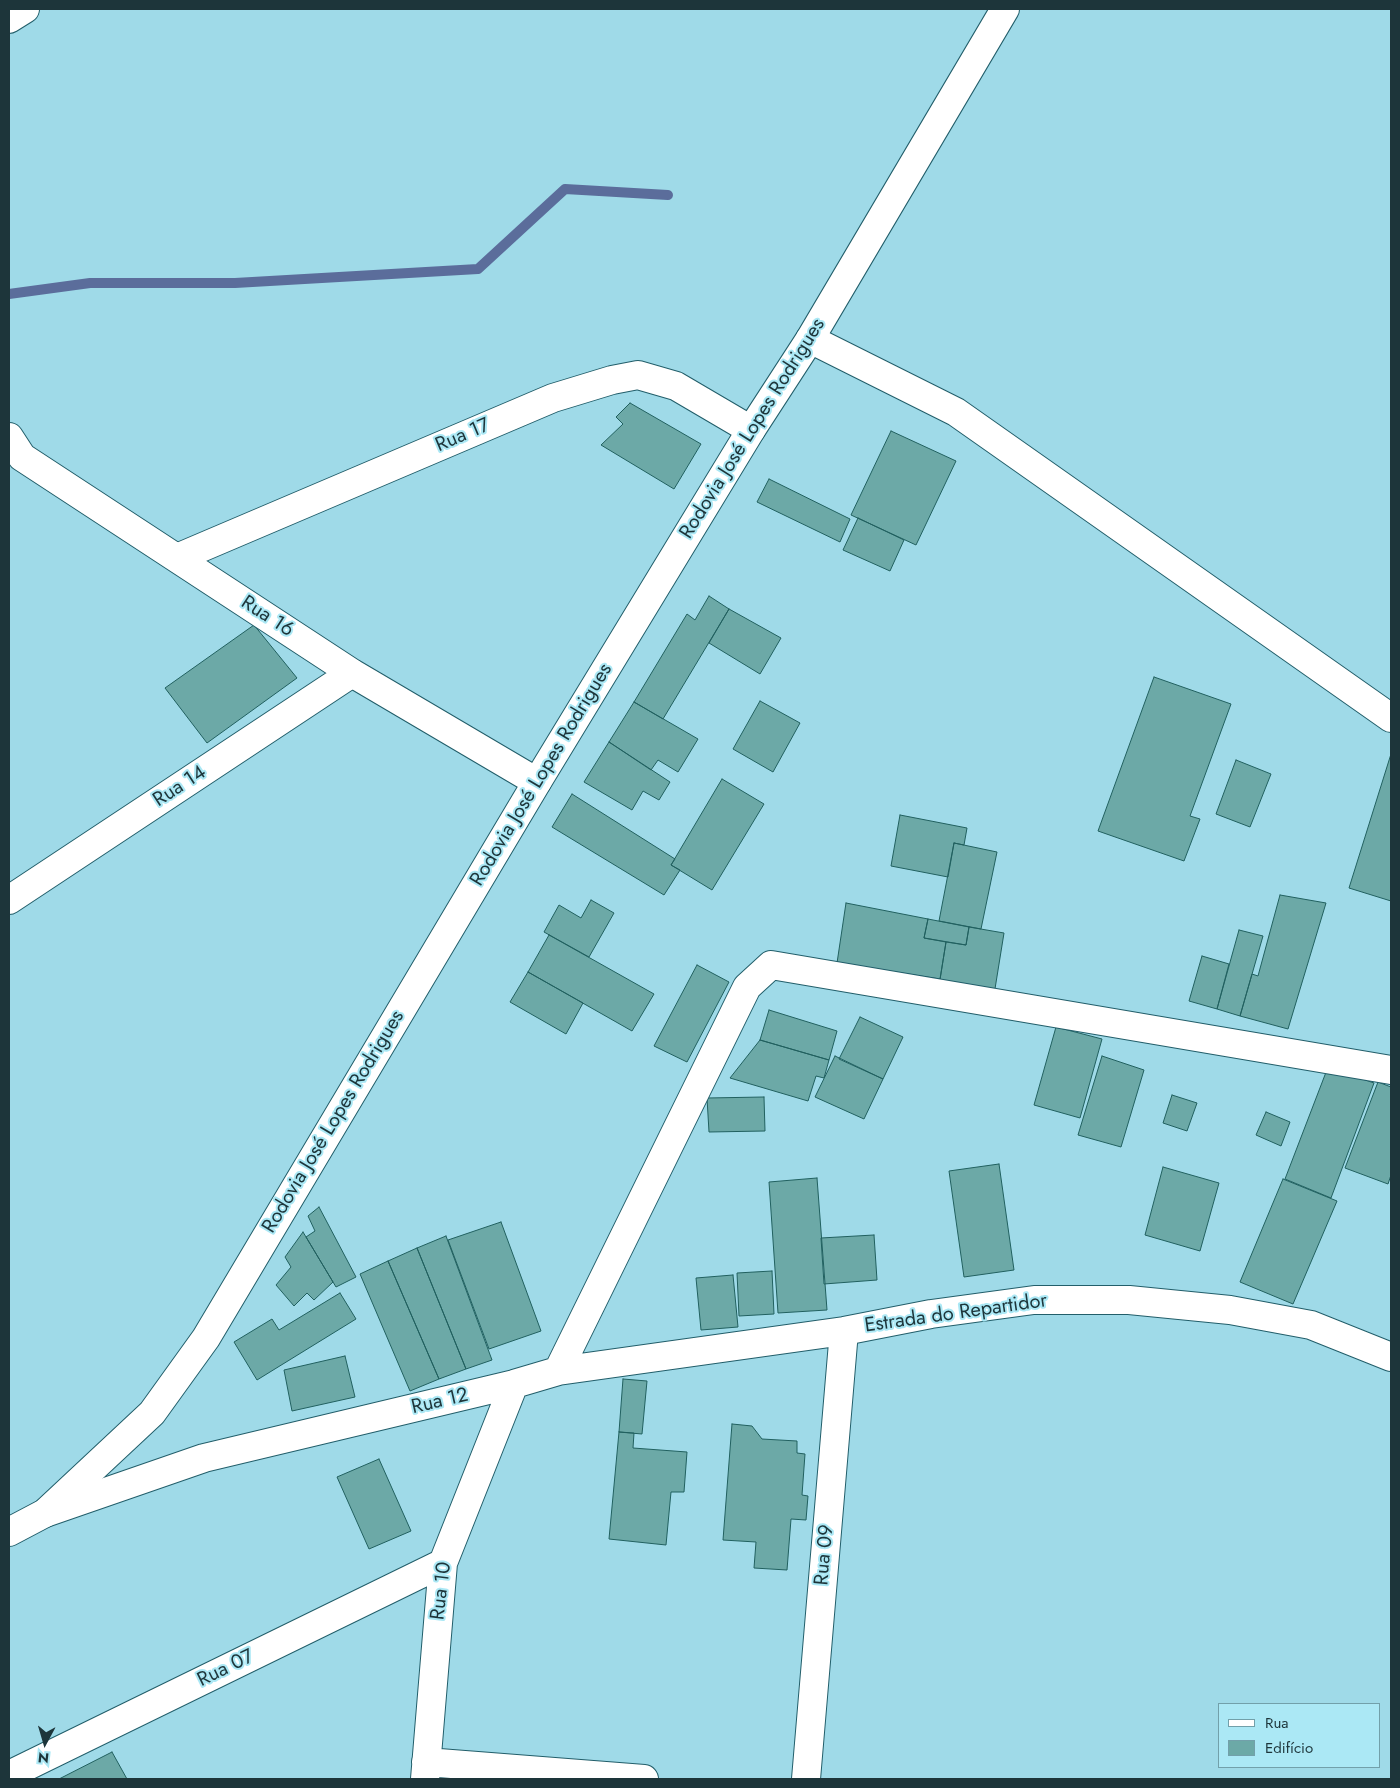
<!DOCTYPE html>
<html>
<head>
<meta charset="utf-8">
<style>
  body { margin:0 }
  #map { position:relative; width:1400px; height:1788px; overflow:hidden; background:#9fdae8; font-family:Jost,sans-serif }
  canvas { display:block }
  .frame { position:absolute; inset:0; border:10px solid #1d353a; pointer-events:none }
  .legend { position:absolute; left:1218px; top:1703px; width:162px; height:65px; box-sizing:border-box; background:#abe8f5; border:1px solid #72a0aa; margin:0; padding:6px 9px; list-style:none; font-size:15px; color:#1d353a }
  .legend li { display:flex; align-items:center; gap:10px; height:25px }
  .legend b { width:25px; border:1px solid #72a0aa }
  .north { position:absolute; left:20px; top:1718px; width:50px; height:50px; -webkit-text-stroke:4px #abe8f5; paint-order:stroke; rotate:186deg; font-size:14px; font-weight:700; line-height:20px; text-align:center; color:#1d353a }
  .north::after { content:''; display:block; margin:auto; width:18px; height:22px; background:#1d353a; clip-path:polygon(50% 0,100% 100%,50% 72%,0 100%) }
</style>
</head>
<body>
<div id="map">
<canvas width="1400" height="1788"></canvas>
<div class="frame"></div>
<ul class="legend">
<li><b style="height:6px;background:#fff"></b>Rua</li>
<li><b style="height:14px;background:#6ca9a7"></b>Edifício</li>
</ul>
<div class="north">N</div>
</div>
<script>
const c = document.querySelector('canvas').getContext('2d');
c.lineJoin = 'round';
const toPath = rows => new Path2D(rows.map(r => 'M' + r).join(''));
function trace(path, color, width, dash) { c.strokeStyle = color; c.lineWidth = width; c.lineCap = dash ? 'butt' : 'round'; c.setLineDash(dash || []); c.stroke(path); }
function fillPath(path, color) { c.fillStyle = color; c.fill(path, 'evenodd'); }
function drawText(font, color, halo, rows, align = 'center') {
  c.font = font + ' Jost,sans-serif'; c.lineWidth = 4; c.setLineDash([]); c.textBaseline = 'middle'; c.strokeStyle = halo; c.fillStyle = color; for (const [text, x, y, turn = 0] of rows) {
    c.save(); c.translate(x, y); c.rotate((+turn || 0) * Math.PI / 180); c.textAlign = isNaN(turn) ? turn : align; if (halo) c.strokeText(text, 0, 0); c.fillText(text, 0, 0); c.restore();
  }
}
const stream = toPath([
  [9,294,90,283,235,283,478,269,565,189,668,195]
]);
const building = toPath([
  [630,403,701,444,674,489,601,445,623,424,616,417,630,403],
  [891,431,956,461,916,545,851,515,891,431],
  [769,479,850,519,840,542,757,502,769,479],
  [858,518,904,540,890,571,843,550,858,518],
  [709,596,729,609,663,719,634,702,687,614,695,620,709,596],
  [729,609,781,638,760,674,709,643,729,609],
  [254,625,297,678,207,743,165,688,254,625],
  [1154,677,1231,704,1190,816,1200,819,1184,861,1098,831,1154,677],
  [760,701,800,723,773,772,733,749,760,701],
  [634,702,698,739,678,772,658,760,651,770,609,742,634,702],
  [609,742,670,782,659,800,643,791,632,810,584,782,609,742],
  [1391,754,1391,901,1349,888,1391,754],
  [1236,760,1271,774,1250,827,1216,814,1236,760],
  [722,779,764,804,712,890,671,865,722,779],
  [572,794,675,859,671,865,680,870,664,895,552,827,572,794],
  [900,815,967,828,964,845,954,843,948,877,891,866,900,815],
  [954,843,997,852,981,929,939,921,954,843],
  [1280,895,1326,903,1288,1029,1240,1016,1252,974,1258,976,1280,895],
  [591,900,614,913,589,957,544,932,559,905,581,918,591,900],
  [846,903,928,919,924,938,946,942,940,979,837,963,846,903],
  [928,919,969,927,966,945,924,938,928,919],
  [969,927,1004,933,994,995,939,986,946,942,966,945,969,927],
  [1239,930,1263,936,1240,1016,1217,1009,1239,930],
  [549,935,654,994,632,1031,528,972,549,935],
  [1202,956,1229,964,1217,1009,1189,1001,1202,956],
  [697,965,729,982,687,1062,654,1046,697,965],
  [528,972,583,1003,566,1034,510,1002,528,972],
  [769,1010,837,1031,829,1060,760,1040,769,1010],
  [860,1017,903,1037,883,1079,839,1059,860,1017],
  [1056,1027,1102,1039,1080,1118,1034,1105,1056,1027],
  [760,1040,829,1060,824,1078,816,1076,808,1101,730,1078,760,1040],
  [835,1056,883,1079,864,1119,815,1097,835,1056],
  [1102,1056,1144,1070,1121,1147,1078,1135,1102,1056],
  [1328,1067,1374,1083,1331,1198,1285,1179,1328,1067],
  [1378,1082,1391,1087,1391,1175,1388,1184,1345,1168,1378,1082],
  [1172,1095,1197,1103,1187,1131,1163,1123,1172,1095],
  [764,1097,765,1131,709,1132,707,1098,764,1097],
  [1266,1112,1290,1122,1281,1146,1256,1135,1266,1112],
  [999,1164,1014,1270,964,1277,949,1171,999,1164],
  [1163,1167,1219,1183,1200,1251,1145,1235,1163,1167],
  [817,1178,827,1310,778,1313,769,1182,817,1178],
  [1283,1179,1337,1201,1293,1304,1240,1282,1283,1179],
  [319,1207,356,1277,336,1287,306,1237,315,1231,308,1216,319,1207],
  [501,1222,541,1331,489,1349,448,1240,501,1222],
  [303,1232,333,1282,314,1300,307,1293,294,1306,276,1285,291,1267,285,1257,303,1232],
  [874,1235,877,1280,824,1284,821,1238,874,1235],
  [446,1236,492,1360,466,1369,417,1248,446,1236],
  [417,1248,466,1369,439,1379,388,1261,417,1248],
  [388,1261,439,1379,410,1391,360,1274,388,1261],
  [772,1271,774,1314,739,1316,737,1273,772,1271],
  [733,1275,738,1327,701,1330,696,1278,733,1275],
  [340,1293,356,1319,257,1380,234,1342,272,1319,279,1330,340,1293],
  [345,1356,355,1397,292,1411,284,1370,345,1356],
  [623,1379,647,1381,642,1434,619,1432,623,1379],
  [732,1424,752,1426,762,1439,797,1441,797,1453,805,1454,802,1495,808,1496,806,1520,791,1519,787,1570,754,1568,756,1542,723,1540,732,1424],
  [619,1432,634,1433,633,1448,687,1452,684,1492,671,1492,666,1545,609,1539,619,1432],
  [379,1459,411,1531,369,1549,337,1477,379,1459],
  [112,1752,127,1779,59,1779,112,1752]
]);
const street = toPath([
  [9,19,25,9],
  [810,339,956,412,1391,718],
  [9,437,22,457,352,673,537,782],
  [177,558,553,398,612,380,638,375,676,386,751,430],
  [9,900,352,673],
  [558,1371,747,987,771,965,1391,1070],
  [45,1513,204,1458,514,1384,558,1371,844,1331,931,1314,1034,1300,1129,1300,1230,1310,1311,1325,1391,1357],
  [426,1762,644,1779],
  [9,1775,443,1563],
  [425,1779,443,1563,514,1384],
  [806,1779,844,1331]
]);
const secondary = toPath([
  [9,1532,45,1513,152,1413,206,1338,537,782,751,430,810,339,1005,9]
]);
const streetNames = [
  ["Rodovia José Lopes Rodrigues",753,429,-58],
  ["Rua 17",463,436,-23],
  ["Rua 16",267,617,33],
  ["Rodovia José Lopes Rodrigues",542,775,-59],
  ["Rua 14",180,787,-33],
  ["Rodovia José Lopes Rodrigues",334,1122,-59],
  ["Estrada do Repartidor",956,1314,-8],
  ["Rua 12",440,1402,-13],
  ["Rua 09",825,1555,-85],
  ["Rua 10",442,1591,-83],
  ["Rua 07",226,1669,-26]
];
trace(stream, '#5b6d9b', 10);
fillPath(building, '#6ca9a7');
trace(building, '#21605f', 1);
trace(street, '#225e6a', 30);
trace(secondary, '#225e6a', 30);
trace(street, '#fff', 28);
trace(secondary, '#fff', 28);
drawText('20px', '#1d353a', '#abe8f5', streetNames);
</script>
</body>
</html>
